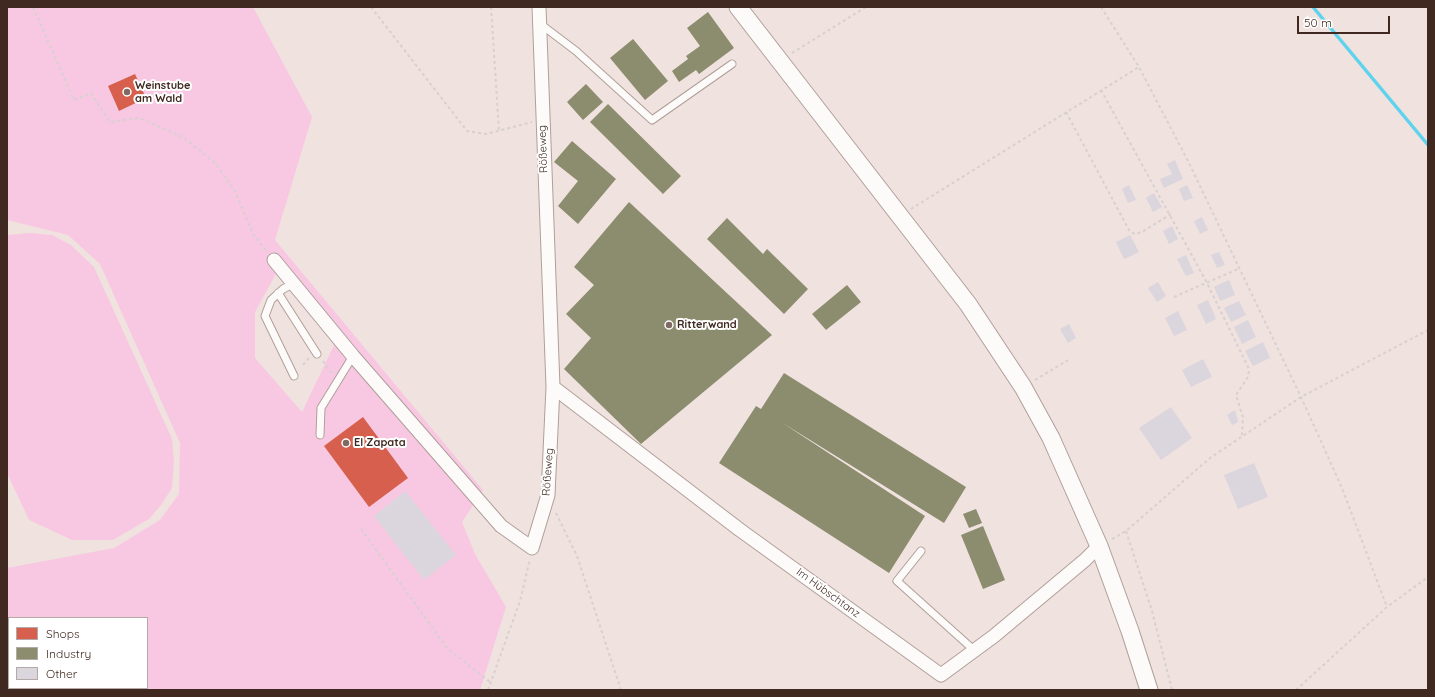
<!DOCTYPE html>
<html>
<head>
<meta charset="utf-8">
<style>
  body { margin:0 }
  #map { position:relative; width:1435px; height:697px; overflow:hidden; background:#f0e2de; font-family:Quicksand,sans-serif }
  canvas { display:block }
  .frame { position:absolute; inset:0; border:8px solid #402921; pointer-events:none }
  .legend { position:absolute; left:8px; top:617px; width:140px; height:72px; box-sizing:border-box; background:#fff; border:1px solid #b3a9a6; margin:0; padding:5px 7px; list-style:none; font-size:12px; color:#402921 }
  .legend li { display:flex; align-items:center; gap:8px; height:20px }
  .legend b { width:20px; border:1px solid #b3a9a6 }
  .scale { position:absolute; left:1297px; top:16px; width:93px; height:18px; box-sizing:border-box; border:2px solid #402921; border-top:0; padding-left:5px; font-size:12px; line-height:14px; white-space:nowrap; color:#402921; -webkit-text-stroke:3px #fff; paint-order:stroke }
</style>
</head>
<body>
<div id="map">
<canvas width="1435" height="697"></canvas>
<div class="frame"></div>
<ul class="legend">
<li><b style="height:11px;background:#d6604d"></b>Shops</li>
<li><b style="height:11px;background:#8c8c6e"></b>Industry</li>
<li><b style="height:11px;background:#dbd5dd"></b>Other</li>
</ul>
<div class="scale">50 m</div>
</div>
<script>
const c = document.querySelector('canvas').getContext('2d');
c.lineJoin = 'round';
function fillPath(path, color) { c.fillStyle = color; c.fill(path, 'evenodd'); }
const toPath = rows => new Path2D(rows.map(r => 'M' + r).join(''));
function trace(path, color, width, dash) { c.strokeStyle = color; c.lineWidth = width; c.lineCap = dash ? 'butt' : 'round'; c.setLineDash(dash || []); c.stroke(path); }
function drawText(font, color, halo, rows, align = 'center') {
  c.font = font + ' Quicksand,sans-serif'; c.lineWidth = 4; c.setLineDash([]); c.textBaseline = 'middle'; c.strokeStyle = halo; c.fillStyle = color; for (const [text, x, y, turn = 0] of rows) {
    c.save(); c.translate(x, y); c.rotate((+turn || 0) * Math.PI / 180); c.textAlign = isNaN(turn) ? turn : align; if (halo) c.strokeText(text, 0, 0); c.fillText(text, 0, 0); c.restore();
  }
}
const green = toPath([
  [7,7,253,7,312,117,275,240,483,490,462,522,475,554,506,607,480,690,7,690,7,568,114,548,160,520,179,494,180,443,100,264,68,235,7,220],
  [278,270,334,345,302,412,255,358,255,312],
  [9,618,147,618,147,688,9,688],
  [30,233,52,235,71,245,94,267,172,439,174,462,172,488,161,505,149,519,113,540,72,540,29,520,7,473,7,235]
]);
const shops = toPath([
  [135,74,146,98,119,111,108,86],
  [363,417,408,478,369,507,324,446]
]);
const industry = toPath([
  [708,12,734,48,699,74,696,70,679,82,672,71,688,59,686,56,700,46,687,28],
  [633,39,668,81,645,100,610,58],
  [586,84,603,102,583,120,567,102],
  [608,104,681,176,663,194,590,122],
  [572,141,616,179,578,224,558,206,578,181,554,162],
  [629,202,772,335,641,444,564,369,591,338,566,314,594,285,574,267],
  [727,218,763,254,767,249,808,289,784,314,707,239],
  [847,285,861,302,826,330,812,314],
  [784,373,966,487,944,523,781,422,925,516,889,573,719,463,756,406,761,409],
  [976,509,982,523,969,528,963,514],
  [983,526,1005,580,983,589,961,535]
]);
const stream = toPath([
  [1313,7,1428,145]
]);
const building = toPath([
  [1175,160,1183,179,1164,188,1160,179,1172,174,1167,164],
  [1129,185,1136,200,1128,203,1122,189],
  [1187,185,1193,198,1184,201,1179,189],
  [1154,193,1162,207,1153,212,1146,198],
  [1202,217,1208,230,1200,234,1194,221],
  [1172,226,1178,239,1169,244,1163,231],
  [1130,235,1139,252,1124,259,1116,242],
  [1219,252,1225,265,1217,268,1211,255],
  [1186,255,1194,273,1186,276,1177,259],
  [1229,280,1235,295,1220,301,1214,287],
  [1158,282,1166,296,1157,302,1148,288],
  [1208,300,1216,319,1206,324,1197,305],
  [1239,301,1246,315,1231,322,1224,308],
  [1178,311,1187,330,1174,336,1165,318],
  [1248,320,1256,337,1242,344,1234,327],
  [1069,324,1076,338,1068,343,1060,329],
  [1263,342,1270,358,1253,366,1245,351],
  [1203,359,1212,377,1191,387,1182,370],
  [1171,407,1192,438,1161,460,1139,428],
  [1235,410,1238,422,1232,425,1227,415],
  [1254,463,1268,497,1238,509,1224,475],
  [405,491,456,555,424,580,374,516]
]);
const path = toPath([
  [33,7,74,100,91,93,110,122,139,118,183,137,215,163,235,191,253,234,267,252],
  [371,7,467,131,486,134,532,122],
  [491,7,499,131],
  [1101,7,1139,67,1188,161,1301,397,1342,488,1387,607],
  [792,53,866,7],
  [1101,90,1206,281,1249,369,1248,377,1236,395,1243,417,1242,436],
  [1066,112,1130,232,1135,234,1142,232,1171,214],
  [911,209,1139,67],
  [1174,297,1238,269],
  [323,361,332,374],
  [303,365,309,358],
  [1035,380,1068,360],
  [556,513,577,556,621,690],
  [361,529,447,648,490,682],
  [1126,531,1152,611,1172,690],
  [1112,539,1126,531,1210,458,1301,397,1428,330],
  [488,690,520,601,530,559],
  [1296,690,1387,607,1428,577]
]);
const service = toPath([
  [539,23,576,51,652,120,732,64],
  [293,284,283,289,271,300,265,316,294,376],
  [278,293,317,354],
  [320,435,321,408,353,356],
  [921,551,897,581,975,651]
]);
const minor = toPath([
  [274,260,353,356,501,526,532,548,548,495,553,387,539,7],
  [553,387,740,530,941,675,994,636,1085,560,1099,546]
]);
const tertiary = toPath([
  [738,7,968,304,1023,387,1051,438,1099,546,1130,631,1149,690]
]);
const markers = [
  [127,92,4,"#7e6a63"],
  [669,325,4,"#7e6a63"],
  [346,443,4,"#7e6a63"]
];
const poiNames = [
  ["Weinstube",135,86],
  ["am Wald",135,99],
  ["Ritterwand",677,325],
  ["El Zapata",354,443]
];
const streetNames = [
  ["Rößeweg",543,149,-92],
  ["Rößeweg",548,472,-86],
  ["Im Hübschtanz",828,593,36]
];
fillPath(green, '#f8c8e2');
fillPath(shops, '#d6604d');
fillPath(industry, '#8c8c6e');
trace(stream, '#5fd2ed', 3.5);
fillPath(building, '#dbd5dd');
trace(service, '#b09f99', 9);
trace(minor, '#b09f99', 15);
trace(tertiary, '#b09f99', 19);
trace(path, '#d6d1d0', 2, [3, 3]);
trace(service, '#fdfbfa', 7);
trace(minor, '#fdfbfa', 13);
trace(tertiary, '#fdfbfa', 17);
for (const [x, y, r, color] of markers) { const dot = new Path2D(); dot.arc(x, y, r, 0, 2 * Math.PI); c.fillStyle = color; c.fill(dot); trace(dot, '#fff', 1.5); }
drawText('bold 11px', '#402921', '#fff', poiNames, 'left');
drawText('11px', '#402921', '#fff', streetNames);
</script>
</body>
</html>
